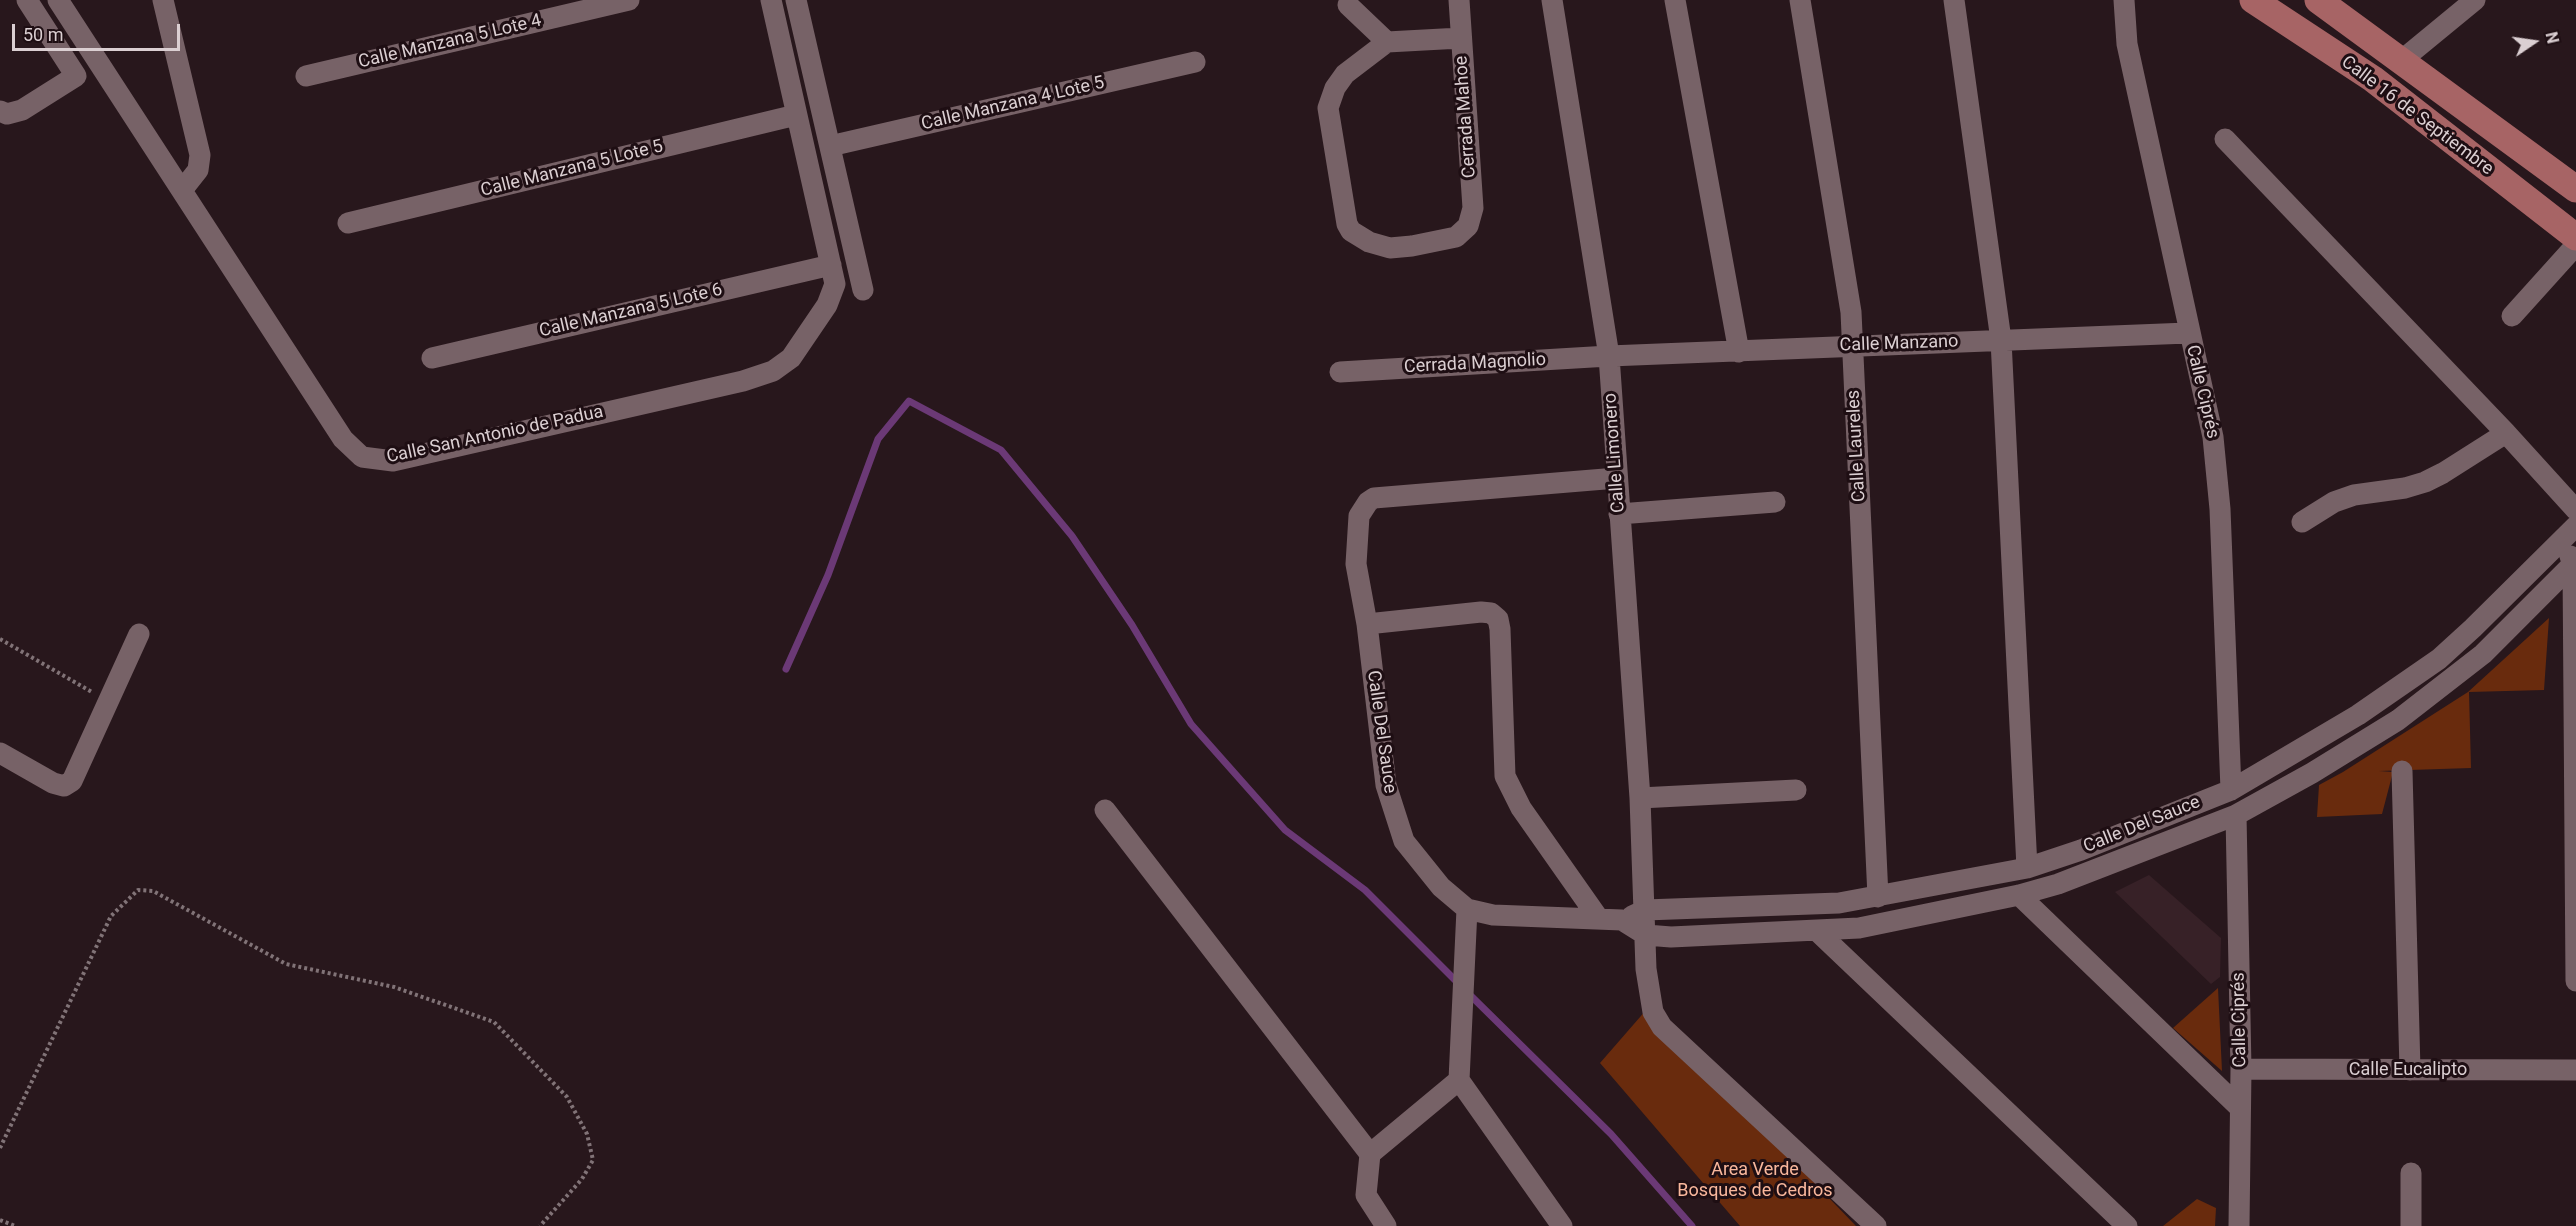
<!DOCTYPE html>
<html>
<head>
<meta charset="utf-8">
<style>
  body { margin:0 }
  #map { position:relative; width:2576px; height:1226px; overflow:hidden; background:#28171c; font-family:Roboto,sans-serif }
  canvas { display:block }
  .north { position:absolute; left:2504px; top:12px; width:60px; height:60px; -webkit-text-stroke:4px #1e0e13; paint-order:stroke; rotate:77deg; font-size:16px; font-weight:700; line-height:24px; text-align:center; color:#dbcfd2 }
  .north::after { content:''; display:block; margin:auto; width:21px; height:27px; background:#dbcfd2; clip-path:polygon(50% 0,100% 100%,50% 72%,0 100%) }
  .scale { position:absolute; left:12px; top:24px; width:168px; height:27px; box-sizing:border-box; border:3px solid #dbcfd2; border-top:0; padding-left:8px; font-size:18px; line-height:21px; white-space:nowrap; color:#dbcfd2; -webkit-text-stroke:4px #1e0e13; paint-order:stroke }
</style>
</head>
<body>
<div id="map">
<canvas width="2576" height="1226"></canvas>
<div class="north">N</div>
<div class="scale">50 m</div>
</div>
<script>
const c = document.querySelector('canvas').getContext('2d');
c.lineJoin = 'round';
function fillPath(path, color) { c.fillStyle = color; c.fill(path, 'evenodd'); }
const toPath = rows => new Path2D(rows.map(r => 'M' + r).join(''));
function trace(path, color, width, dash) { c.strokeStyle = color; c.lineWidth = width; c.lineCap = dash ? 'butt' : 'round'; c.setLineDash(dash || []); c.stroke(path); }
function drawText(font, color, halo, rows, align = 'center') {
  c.font = font + ' Roboto,sans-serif'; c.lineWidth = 6; c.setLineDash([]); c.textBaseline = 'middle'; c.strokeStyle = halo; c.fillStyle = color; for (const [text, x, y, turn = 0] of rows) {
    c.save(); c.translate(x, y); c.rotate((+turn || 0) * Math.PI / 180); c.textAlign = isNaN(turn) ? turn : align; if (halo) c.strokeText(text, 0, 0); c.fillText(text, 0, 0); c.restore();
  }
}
const built = toPath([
  [2149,875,2221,938,2220,977,2211,984,2115,892]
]);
const green = toPath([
  [2549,618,2544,690,2469,692,2471,768,2379,771,2393,772,2382,814,2317,817,2319,785,2343,772,2468,692],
  [2218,988,2222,1071,2173,1028],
  [1647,1009,1856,1226,1740,1226,1600,1063],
  [2197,1199,2216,1208,2215,1226,2163,1226]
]);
const stream = toPath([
  [786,669,828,575,878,439,909,401,1001,450,1072,536,1132,625,1191,724,1285,830,1365,890,1459,984],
  [1467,992,1611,1134,1692,1226]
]);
const path = toPath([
  [0,639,92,692],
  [0,1148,111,916,138,890,153,891,286,964,394,987,494,1022,567,1097,587,1134,593,1160,582,1179,540,1226],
  [0,1220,15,1226]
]);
const minor = toPath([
  [58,0,343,439,362,457,393,461,743,381,773,371,791,358,827,305,835,284,771,0],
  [163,0,200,155,198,170,183,189],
  [796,0,863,290],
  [1552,0,1609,356,1640,798,1646,969,1653,1012,1662,1027,1876,1226],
  [1675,0,1739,352],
  [1800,0,1851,312,1878,897],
  [1954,0,2001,340,2027,868],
  [2124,0,2127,44,2213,437,2220,509,2231,790],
  [1348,5,1387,42,1461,38],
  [1387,42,1345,74,1335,88,1328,108,1347,224,1351,231,1369,242,1390,248,1412,246,1456,237,1468,226,1473,208,1459,0],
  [2402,60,2475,0],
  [306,76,629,0],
  [0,111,7,114,22,110,76,76,27,0],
  [2225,139,2506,433,2576,510],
  [830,146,1195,62],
  [348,223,796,115],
  [2512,316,2576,245],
  [432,358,831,265],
  [1340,372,1609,356,2188,333],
  [1617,478,1374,498,1368,502,1359,516,1356,564,1367,624,1386,785,1404,841,1441,887,1467,909,1493,915,1622,920,1646,935,1671,937,1859,928,2019,895,2058,884,2236,815,2312,773,2398,720,2483,654,2576,561],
  [1619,514,1775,502],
  [2302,522,2334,502,2354,495,2405,488,2425,482,2443,473,2506,433],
  [2570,556,2573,565,2576,981],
  [1367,624,1481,612,1491,613,1498,619,1500,629,1505,776,1521,808,1599,919],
  [0,753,53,783,64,786,72,781,139,634],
  [2402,771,2410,1070],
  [1640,798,1796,790],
  [1105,810,1370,1154,1366,1195,1386,1226],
  [2236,815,2241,1069,2239,1226],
  [2019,895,2240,1108],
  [1632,916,1645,910,1839,903,2027,868,2081,850,2231,790,2358,715,2439,659,2473,628,2576,526],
  [1817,931,2127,1226],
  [2241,1069,2576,1070],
  [1459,1080,1467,909],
  [1370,1154,1459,1080,1562,1226],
  [2411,1173,2411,1226]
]);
const major = toPath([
  [2253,0,2373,79,2576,237],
  [2318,0,2576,189]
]);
const streetNames = [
  ["Calle Manzana 5 Lote 4",450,42,-13],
  ["Calle Manzana 4 Lote 5",1013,104,-13],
  ["Calle 16 de Septiembre",2417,116,37],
  ["Cerrada Mahoe",1466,117,-94],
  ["Calle Manzana 5 Lote 5",572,169,-14],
  ["Calle Manzana 5 Lote 6",631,311,-13],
  ["Calle Manzano",1899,344,-2],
  ["Cerrada Magnolio",1475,364,-3],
  ["Calle Ciprés",2202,392,77],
  ["Calle San Antonio de Padua",495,435,-12],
  ["Calle Laureles",1857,446,-93],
  ["Calle Limonero",1615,453,-94],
  ["Calle Del Sauce",1381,732,82],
  ["Calle Del Sauce",2142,825,-22],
  ["Calle Ciprés",2240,1020,-91],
  ["Calle Eucalipto",2408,1070]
];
const parkNames = [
  ["Area Verde",1755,1170],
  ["Bosques de Cedros",1755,1191]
];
fillPath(built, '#372127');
fillPath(green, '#692b0d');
trace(stream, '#6b3976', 7);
trace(path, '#817377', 4, [3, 3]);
trace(minor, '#776267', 21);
trace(major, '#a76465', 27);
drawText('18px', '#dbcfd2', '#1e0e13', streetNames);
drawText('18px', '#f9b79c', '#1e0e13', parkNames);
</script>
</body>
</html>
